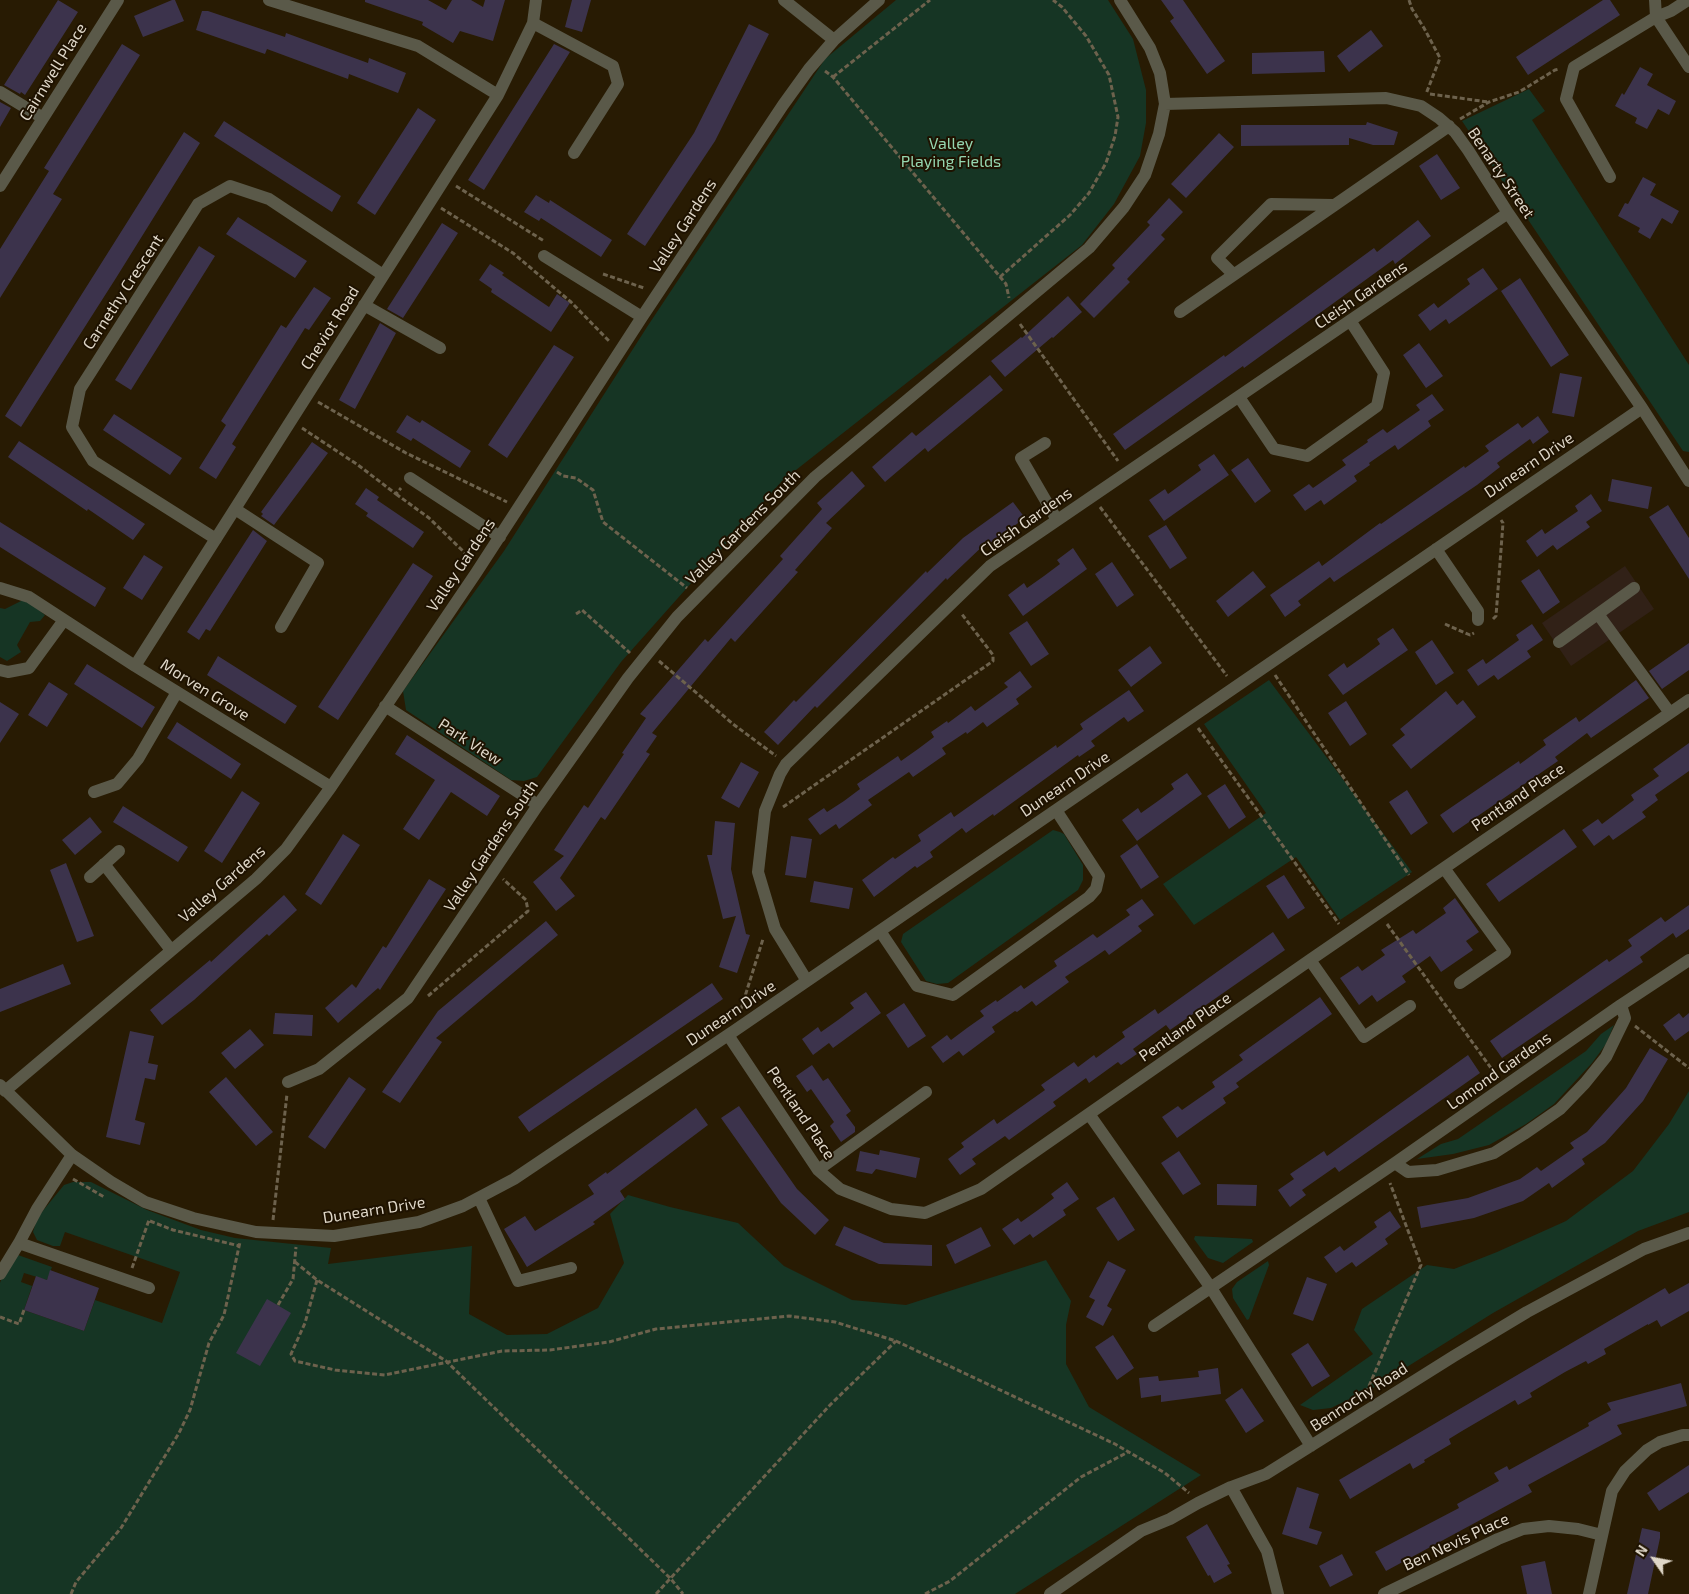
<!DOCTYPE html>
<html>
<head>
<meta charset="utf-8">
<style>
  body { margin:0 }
  #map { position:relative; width:1689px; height:1594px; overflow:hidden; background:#281b03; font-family:"Exo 2",sans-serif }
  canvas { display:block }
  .north { position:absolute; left:1629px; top:1534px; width:50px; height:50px; -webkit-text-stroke:4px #1e1200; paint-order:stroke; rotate:303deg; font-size:14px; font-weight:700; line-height:20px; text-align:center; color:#ded6c7 }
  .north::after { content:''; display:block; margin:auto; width:18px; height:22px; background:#ded6c7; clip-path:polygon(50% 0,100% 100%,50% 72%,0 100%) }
</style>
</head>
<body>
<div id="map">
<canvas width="1689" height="1594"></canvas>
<div class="north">N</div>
</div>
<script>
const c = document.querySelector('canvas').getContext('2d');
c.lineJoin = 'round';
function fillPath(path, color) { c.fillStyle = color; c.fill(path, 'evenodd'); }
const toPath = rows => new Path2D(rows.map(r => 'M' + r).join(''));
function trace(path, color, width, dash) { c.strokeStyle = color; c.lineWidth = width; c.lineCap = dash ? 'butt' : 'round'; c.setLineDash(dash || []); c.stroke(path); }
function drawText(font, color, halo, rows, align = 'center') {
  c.font = font + ' "Exo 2",sans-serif'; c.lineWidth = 4; c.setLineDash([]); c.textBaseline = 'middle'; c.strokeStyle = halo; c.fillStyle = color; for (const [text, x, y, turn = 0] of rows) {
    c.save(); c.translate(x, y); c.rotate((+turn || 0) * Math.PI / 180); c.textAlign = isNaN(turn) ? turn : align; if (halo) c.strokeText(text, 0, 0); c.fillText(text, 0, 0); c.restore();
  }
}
const industrial = toPath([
  [1625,566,1654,609,1571,666,1542,623]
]);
const green = toPath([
  [896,0,1108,0,1133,39,1146,90,1146,123,1140,156,1114,204,1082,245,782,481,621,662,537,777,524,781,511,780,406,710,403,691,504,551,647,327,825,59],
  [1529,89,1545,111,1532,120,1689,365,1689,452,1683,451,1462,121],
  [25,599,45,615,40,621,30,622,17,645,21,652,7,661,0,657,0,608,5,609],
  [1269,680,1412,872,1340,920,1296,857,1194,925,1163,884,1266,813,1204,724],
  [1053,830,1060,832,1064,834,1083,865,1083,880,1078,890,948,983,937,984,926,981,901,942,903,934],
  [1614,1025,1606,1044,1592,1063,1554,1104,1526,1124,1489,1145,1453,1154,1417,1159,1441,1144,1458,1139,1586,1051,1601,1034],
  [1689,1091,1689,1212,1638,1231,1493,1313,1375,1387,1331,1408,1313,1410,1300,1405,1373,1354,1354,1330,1362,1309,1427,1265,1454,1269,1497,1252,1566,1221,1633,1171,1669,1124],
  [73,1182,91,1182,147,1210,201,1230,235,1238,331,1248,328,1264,472,1246,469,1314,507,1335,547,1334,598,1308,624,1263,610,1214,628,1195,670,1207,738,1223,784,1266,852,1300,906,1305,1046,1260,1071,1301,1066,1325,1066,1364,1089,1407,1201,1475,1015,1594,0,1594,0,1283,3,1274,18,1255,52,1267,47,1280,24,1273,21,1282,32,1286,24,1310,84,1331,95,1300,162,1323,180,1272,65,1232,60,1246,53,1246,37,1240,33,1232,37,1218,64,1185],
  [1195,1236,1252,1239,1253,1242,1223,1263,1208,1258,1194,1239],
  [1268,1261,1269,1265,1249,1319,1247,1320,1233,1298,1232,1289,1237,1282]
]);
const building = toPath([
  [58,0,78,12,25,95,21,92,20,94,4,85],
  [172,0,175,0,184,21,143,37,134,16],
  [365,0,428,0,446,10,452,0,471,0,483,7,485,0,505,0,493,41,460,31,453,43,422,25,423,22,365,2],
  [572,0,591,0,582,32,565,27],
  [1161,0,1183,0,1225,61,1207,74,1170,21,1174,18],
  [1603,0,1610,0,1620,15,1528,75,1516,57],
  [202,11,208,11,285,37,286,33,368,63,369,58,406,73,398,93,349,74,348,79,267,49,265,54,196,30],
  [749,24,769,34,715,141,645,246,627,234,694,133],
  [1371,30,1383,46,1349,72,1337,56],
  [122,44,140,55,53,194,62,199,0,298,0,249,49,171,44,168],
  [554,44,570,52,484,190,468,180],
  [1324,51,1325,72,1252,74,1252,53],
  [1640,67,1653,74,1647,85,1676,101,1669,115,1658,109,1647,129,1635,123,1637,118,1615,106,1622,93,1624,95],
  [0,102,11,108,0,127],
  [418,108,436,120,375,215,357,203],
  [224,121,341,196,332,212,214,136],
  [1367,122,1398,132,1394,145,1373,145,1349,138,1349,145,1241,146,1241,125,1366,125],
  [184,132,200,143,116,278,21,427,5,416],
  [1219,133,1234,147,1186,198,1171,184],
  [1437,154,1460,188,1441,200,1419,166],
  [1643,177,1656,184,1650,195,1679,211,1672,224,1662,218,1650,239,1638,232,1640,228,1618,216,1625,203,1628,204],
  [536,195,549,203,550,200,612,240,601,257,541,218,539,221,524,212],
  [1169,198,1183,212,1161,235,1165,239,1127,279,1130,282,1094,318,1080,304,1115,268,1112,265,1150,225,1147,222],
  [238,217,307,261,295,278,226,234],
  [1418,220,1431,236,1395,264,1393,260,1244,368,1243,366,1125,450,1113,434,1224,355,1225,357,1374,248,1377,252],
  [442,223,458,233,403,318,387,309],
  [199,246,215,256,131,390,115,380],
  [490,264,504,273,502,275,549,307,557,294,570,303,551,332,491,292,492,289,479,280],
  [1483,268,1498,289,1449,324,1446,319,1430,331,1418,315,1434,303,1438,308,1470,284,1467,279],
  [1520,278,1569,355,1551,367,1501,291],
  [314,287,331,298,309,330,305,328,232,444,236,447,216,479,199,468,226,425,221,421,281,325,286,328],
  [1068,296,1082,312,1053,338,1052,337,1005,377,991,361,1021,337,1022,338],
  [380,323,396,333,355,409,339,400],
  [1419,343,1443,376,1426,388,1403,355],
  [554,345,574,357,507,458,488,445],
  [1560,373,1582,377,1574,417,1552,413],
  [990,375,1003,390,928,452,925,448,885,482,872,467,912,432,916,436],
  [1432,394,1444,410,1428,421,1431,426,1398,450,1395,445,1369,463,1370,465,1354,476,1357,481,1324,505,1321,500,1305,511,1293,495,1309,484,1313,488,1346,465,1342,460,1368,442,1367,440,1383,429,1387,433,1420,410,1416,405],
  [114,414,182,458,170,475,103,430],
  [407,415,420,423,422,420,471,451,460,468,413,438,411,441,396,432],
  [1538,416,1549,432,1533,444,1530,439,1497,463,1500,467,1477,485,1334,582,1330,577,1298,601,1301,605,1285,617,1270,595,1319,561,1322,566,1380,523,1381,524,1464,466,1465,468,1489,451,1485,446,1518,423,1522,428],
  [19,441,145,524,133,540,88,509,87,511,8,457],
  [312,442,328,453,274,525,261,516,263,514,261,512],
  [1214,454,1229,475,1164,521,1149,500,1165,489,1168,494,1201,470,1198,465],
  [1248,458,1271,491,1255,503,1231,470],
  [852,471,865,486,826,523,832,528,795,570,798,572,735,642,731,638,652,733,657,736,646,752,650,754,605,820,601,817,560,878,575,896,556,911,533,882,564,856,554,850,584,805,588,808,624,754,622,753,646,718,640,714,705,639,708,642,783,559,780,556,822,509,817,503],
  [1612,479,1652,487,1648,509,1608,501],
  [366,488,379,497,377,500,424,532,413,548,366,516,368,513,355,504],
  [1591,494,1602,511,1586,522,1590,527,1557,550,1553,545,1537,557,1526,541,1542,529,1545,534,1578,511,1575,506],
  [1013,502,1025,518,989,544,987,542,947,580,946,578,817,708,815,706,778,745,764,732,794,700,796,702,926,571,927,573,963,538],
  [1668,505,1689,538,1689,579,1649,517],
  [0,522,106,588,95,607,0,547],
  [1166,525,1187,558,1170,569,1148,536],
  [253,530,267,541,210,631,206,629,199,640,187,632],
  [1073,548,1087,569,1023,616,1008,595,1024,583,1027,588,1044,576,1060,564,1057,560],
  [144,555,163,567,142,600,123,588],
  [1112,562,1134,595,1117,607,1095,574],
  [413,563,433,576,338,720,318,707],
  [1539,569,1560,602,1543,614,1521,581],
  [1253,571,1266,587,1228,617,1216,601],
  [1027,621,1049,654,1031,666,1009,633],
  [1532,624,1543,640,1527,651,1531,657,1498,680,1494,675,1478,686,1467,670,1483,659,1486,664,1519,640,1516,635],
  [1393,628,1408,650,1343,695,1328,675,1344,663,1347,668,1364,656,1380,644,1377,639],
  [1432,640,1454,673,1436,685,1415,652],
  [1689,643,1689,670,1662,689,1649,671],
  [1150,646,1162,663,1131,687,1118,670],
  [218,656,297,706,285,724,207,675],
  [87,664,155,707,142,728,74,684],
  [1020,671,1032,687,1016,699,1019,704,987,727,983,722,967,734,966,732,942,748,946,754,913,777,909,772,868,800,872,805,839,829,836,824,820,835,808,819,824,808,827,812,844,801,860,789,857,784,898,756,901,761,918,749,934,737,931,732,947,721,948,723,971,706,975,711,1008,687,1004,683],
  [1636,680,1649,698,1591,738,1587,733,1555,757,1558,761,1453,833,1440,815,1519,761,1520,764,1546,745,1543,740,1576,717,1579,722],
  [49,682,68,694,47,727,28,715],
  [1129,690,1144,711,1128,722,1124,717,1091,741,1095,746,1079,757,1078,755,994,816,993,814,966,833,962,828,930,852,933,857,917,868,915,866,874,897,862,880,893,857,895,859,921,841,918,835,951,812,954,817,1056,745,1057,748,1083,729,1080,724],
  [1446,691,1457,705,1463,700,1476,717,1411,769,1392,745,1405,735,1400,729],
  [1346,701,1367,734,1350,746,1328,713],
  [0,702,19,714,0,743],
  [177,722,241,764,231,779,167,738],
  [407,735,500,796,487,816,451,792,419,840,403,829,435,780,395,754],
  [1689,743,1689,771,1655,795,1658,800,1642,812,1646,817,1613,840,1609,835,1594,846,1582,830,1598,819,1602,824,1634,800,1631,795,1659,776,1653,769],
  [741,762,759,772,739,808,721,798],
  [1187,773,1202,794,1137,841,1122,820,1138,808,1141,813,1158,801,1174,789,1171,784],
  [1225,784,1246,817,1229,829,1207,796],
  [1407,790,1428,823,1411,835,1389,802],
  [242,791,260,803,222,863,204,851],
  [123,806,188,847,178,862,113,822],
  [90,817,102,832,75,855,62,840],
  [715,821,735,823,731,869,746,934,750,935,737,973,719,967,736,916,723,919,707,855,712,855],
  [1564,829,1577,847,1499,902,1486,884],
  [343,834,360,845,321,905,305,894],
  [791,836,812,839,806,878,785,875],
  [1137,844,1159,877,1141,889,1120,856],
  [66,863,94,936,77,942,50,870],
  [1284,875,1305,908,1288,919,1266,886],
  [429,879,446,889,380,990,378,988,338,1023,325,1008,352,984,356,988,383,946,386,948],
  [814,881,853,888,849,909,810,902],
  [284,895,297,910,269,936,267,934,194,1000,162,1025,150,1010,210,960,211,962],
  [1455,898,1479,932,1466,941,1473,950,1441,972,1430,956,1402,976,1406,982,1377,1002,1372,995,1359,1005,1340,978,1358,966,1362,971,1385,955,1381,950,1413,930,1416,934,1446,913,1443,908],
  [1142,899,1154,915,1138,926,1142,931,1109,955,1105,950,1089,961,1065,977,1069,982,1036,1006,1032,1001,1017,1012,1015,1011,992,1027,995,1032,963,1056,959,1051,943,1063,931,1047,947,1035,951,1040,967,1028,984,1016,980,1011,996,1000,997,1002,1021,985,1024,989,1057,966,1054,961,1093,934,1097,938,1130,915,1126,910],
  [1689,905,1689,929,1676,938,1673,933,1640,957,1643,962,1502,1058,1490,1041,1607,959,1609,962,1632,946,1628,940,1661,917,1665,922],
  [546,921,558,935,436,1038,442,1042,400,1103,382,1092,438,1011],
  [1273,932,1285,950,1170,1030,1166,1025,1133,1049,1137,1054,1121,1065,1118,1062,1089,1083,1086,1078,1053,1102,1056,1106,1009,1140,1005,1136,972,1159,976,1164,960,1175,948,1159,964,1147,961,1143,994,1119,997,1124,1045,1090,1041,1085,1074,1062,1078,1067,1094,1055,1096,1058,1125,1037,1122,1032,1138,1021,1155,1009,1158,1014],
  [63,964,71,984,0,1012,0,989],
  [712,983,723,999,529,1132,518,1117],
  [866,992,881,1013,833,1048,829,1043,813,1055,802,1039,818,1027,821,1032,838,1020,854,1008,850,1003],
  [1320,997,1332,1014,1236,1083,1239,1087,1223,1098,1226,1103,1177,1138,1162,1117,1178,1106,1182,1110,1215,1087,1212,1082,1243,1060,1239,1055],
  [904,1003,926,1036,908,1048,886,1015],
  [275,1013,313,1015,312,1036,273,1034],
  [1679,1013,1683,1018,1689,1013,1689,1031,1675,1041,1663,1025],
  [250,1029,264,1045,235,1069,221,1053],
  [130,1031,154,1036,148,1063,158,1065,155,1080,145,1078,135,1120,145,1123,140,1145,106,1137],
  [1650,1048,1668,1059,1643,1101,1605,1143,1582,1159,1585,1164,1552,1188,1549,1183,1523,1201,1474,1218,1421,1228,1417,1207,1468,1198,1520,1179,1537,1167,1541,1171,1574,1148,1570,1143,1587,1132,1626,1088],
  [1468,1055,1480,1073,1339,1172,1335,1167,1302,1190,1306,1195,1290,1207,1278,1190,1294,1179,1290,1174,1324,1151,1327,1156],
  [812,1065,823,1081,828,1078,851,1111,846,1115,855,1127,855,1132,841,1142,830,1126,834,1122,811,1089,807,1092,796,1076],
  [226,1077,273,1132,256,1146,209,1092],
  [349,1077,366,1089,325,1149,308,1137],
  [739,1106,797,1189,829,1220,815,1235,781,1203,721,1118],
  [696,1108,708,1125,620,1191,625,1199,593,1222,595,1224,527,1267,504,1229,525,1216,535,1231,594,1194,588,1185,606,1172,607,1174],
  [880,1150,920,1158,916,1178,876,1169,872,1174,856,1171,860,1151,879,1155],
  [1179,1151,1201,1184,1183,1195,1161,1163],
  [1067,1182,1079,1199,1063,1210,1066,1215,1033,1238,1030,1234,1014,1245,1002,1229,1018,1218,1021,1222,1038,1210,1054,1198,1051,1194],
  [1217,1184,1257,1185,1256,1206,1217,1205],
  [1114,1197,1135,1230,1118,1241,1096,1208],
  [1390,1211,1401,1227,1385,1239,1388,1244,1356,1267,1352,1262,1336,1273,1324,1257,1340,1246,1344,1251,1377,1227,1374,1222],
  [844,1226,884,1243,932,1245,932,1266,879,1264,835,1245],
  [981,1227,991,1246,955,1264,946,1245],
  [1108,1261,1126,1270,1107,1306,1112,1309,1103,1326,1086,1317,1095,1300,1089,1297],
  [50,1270,99,1288,84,1331,24,1310,36,1276,47,1280],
  [1307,1277,1327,1284,1313,1321,1293,1314],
  [1689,1283,1689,1311,1661,1327,1657,1320,1648,1325,1648,1324,1604,1349,1606,1354,1588,1364,1586,1361,1565,1372,1530,1393,1532,1397,1518,1405,1515,1400,1462,1431,1449,1439,1451,1444,1424,1460,1425,1462,1413,1469,1410,1463,1350,1499,1339,1480,1665,1288,1669,1294],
  [267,1299,291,1313,260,1366,236,1353],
  [1113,1335,1134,1368,1117,1380,1095,1347],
  [1308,1343,1330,1376,1312,1387,1291,1354],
  [1218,1368,1221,1394,1161,1402,1161,1395,1141,1398,1139,1378,1158,1376,1159,1381,1199,1377,1198,1371],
  [1681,1383,1687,1406,1617,1425,1622,1434,1528,1485,1532,1492,1386,1571,1375,1552,1459,1508,1457,1504,1499,1481,1494,1473,1507,1466,1509,1470,1589,1426,1588,1423,1611,1410,1607,1403],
  [1242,1388,1264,1421,1246,1433,1225,1400],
  [1689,1465,1689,1492,1659,1511,1647,1493],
  [1297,1487,1319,1494,1309,1528,1322,1532,1317,1545,1282,1534],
  [1207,1524,1230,1564,1227,1565,1232,1573,1214,1583,1210,1575,1208,1576,1186,1537],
  [1642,1528,1660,1532,1660,1538,1648,1594,1627,1594],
  [1342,1554,1353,1575,1330,1587,1319,1566],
  [1545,1561,1552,1594,1527,1594,1521,1566]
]);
const path = toPath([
  [1409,0,1412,9,1424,28,1440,58,1426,94],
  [825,71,833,77,1006,284,1009,298],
  [833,77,930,0],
  [1430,94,1488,102],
  [1460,119,1489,102,1519,92,1555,70,1559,69],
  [456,186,544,241],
  [441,208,513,253,571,302,610,342],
  [603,274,644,288],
  [1000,277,1070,215,1089,193,1106,163,1115,136,1118,117,1109,75,1086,36,1062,7,1053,0],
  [1020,324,1118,461],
  [318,402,406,453,507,502],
  [302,428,358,465,396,494,401,488],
  [557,472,563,476,576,478,593,490,603,522,687,588],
  [396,494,429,518,464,552,468,558],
  [1100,507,1227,676],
  [576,614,582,610,630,653],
  [1493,619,1496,616,1503,523,1501,520],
  [1445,624,1470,635,1474,633],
  [659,661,733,724,776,756],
  [1275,675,1409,875],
  [1198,728,1339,924],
  [783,807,993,661,993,655,961,613],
  [1387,924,1496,1075],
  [428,996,528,911,526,900,503,879],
  [741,1009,763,939],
  [1635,1026,1689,1068],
  [73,1179,104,1197],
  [273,1220,287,1094],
  [150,1221,173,1230,240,1246],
  [295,1262,317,1280,446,1361,671,1579,683,1594],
  [132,1268,149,1220],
  [317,1280,305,1323,291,1354,295,1361,335,1370,385,1375,502,1351,550,1350,609,1342,656,1329,789,1316,835,1322,896,1341,1115,1444,1165,1473,1189,1493],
  [278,1305,293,1279,296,1247],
  [0,1317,19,1324,24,1310],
  [1366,1393,1421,1265,1390,1183],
  [71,1594,76,1582,121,1528,179,1433,190,1410,209,1343,224,1315,240,1242],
  [656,1594,830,1405,896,1341],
  [925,1594,950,1581,1081,1477,1128,1452]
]);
const minor = toPath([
  [269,0,418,46,498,95],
  [784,0,834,40],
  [1655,0,1656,17,1689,67],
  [533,23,613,66,618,84,574,153],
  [0,92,43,118],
  [1165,104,1386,98,1421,106,1439,118,1455,132,1468,150,1508,213,1642,408,1689,481],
  [1610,177,1566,99,1574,67,1656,17,1671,11,1688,0],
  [0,186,118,0],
  [544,256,642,317],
  [1233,274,1217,258,1271,204,1334,205],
  [364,305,440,348],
  [1180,312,1449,126],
  [1239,397,1274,449,1307,456,1377,406,1384,373,1351,322],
  [1045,443,1021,458,1057,520],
  [410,478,500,537],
  [235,509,318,563,281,627],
  [216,539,93,461,72,427,80,389,198,204,230,186,269,199,383,275],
  [1436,549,1478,611,1478,620],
  [0,588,29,597,135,666,331,787],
  [1598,614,1670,713],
  [1559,642,1634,588],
  [135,666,498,95,533,23,536,0],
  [0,670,8,672,29,668,64,620],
  [385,706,538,805],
  [94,792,117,784,138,759,177,692],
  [104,864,171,950],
  [1444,868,1505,952,1460,983],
  [90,877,119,851],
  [880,931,917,986,953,995,1089,897,1096,889,1099,876,1056,810],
  [1310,960,1364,1037,1410,1006],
  [807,981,775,929,758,872,765,811,780,774,786,764,990,566,1508,213],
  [728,1035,818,1170,840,1189,891,1209,925,1213,981,1189,1310,960,1689,700],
  [288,1082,319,1069,408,998,538,805,628,678,677,617,815,477,1089,248,1124,207,1145,175,1159,134,1165,104,1160,73,1150,48,1120,0],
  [0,1085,72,1155,111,1182,145,1202,193,1218,256,1232,334,1236,419,1222,463,1206,514,1179,734,1031,1642,408],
  [5,1091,256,879,286,849,331,787,476,573,642,317,783,105,809,69,834,40,879,0],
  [1089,1114,1211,1288,1311,1446],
  [1395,1163,1408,1172,1437,1170,1494,1153,1524,1134,1560,1109,1585,1083,1606,1057,1625,1018,1621,1005],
  [818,1170,926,1092],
  [479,1198,518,1281,571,1268],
  [19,1243,149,1288],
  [0,1274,19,1243,37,1209,72,1155],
  [1154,1326,1395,1163,1621,1005,1689,960],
  [1231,1487,1267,1551,1278,1594],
  [1050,1594,1141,1531,1170,1519,1198,1503,1231,1487,1266,1474,1454,1356,1527,1312,1644,1249,1689,1233],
  [1384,1594,1498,1539,1523,1529,1549,1526,1578,1529,1602,1535],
  [1589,1594,1612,1491,1625,1471,1647,1450,1660,1442,1683,1435,1689,1435]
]);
const streetNames = [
  ["Cairnwell Place",53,72,-58],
  ["Benarty Street",1501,173,56],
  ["Valley Gardens",683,226,-57],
  ["Carnethy Crescent",123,292,-57],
  ["Cleish Gardens",1361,295,-34],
  ["Cheviot Road",330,328,-58],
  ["Dunearn Drive",1529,465,-34],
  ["Cleish Gardens",1026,522,-35],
  ["Valley Gardens South",743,527,-45],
  ["Valley Gardens",461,565,-56],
  ["Morven Grove",205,690,32],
  ["Park View",470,742,33],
  ["Dunearn Drive",1065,784,-34],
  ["Pentland Place",1518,797,-34],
  ["Valley Gardens South",491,846,-56],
  ["Valley Gardens",222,884,-41],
  ["Dunearn Drive",731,1013,-34],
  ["Pentland Place",1185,1027,-35],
  ["Lomond Gardens",1499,1071,-35],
  ["Pentland Place",801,1113,56],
  ["Dunearn Drive",374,1210,-9],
  ["Bennochy Road",1359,1397,-33],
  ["Ben Nevis Place",1456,1542,-25]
];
const parkNames = [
  ["Valley",951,144],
  ["Playing Fields",951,162]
];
fillPath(industrial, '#312117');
fillPath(green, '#163524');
fillPath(building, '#3c334c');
trace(path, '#6d624d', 3, [5, 2.5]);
trace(minor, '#5a5949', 12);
drawText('16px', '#ded6c7', '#1e1200', streetNames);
drawText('16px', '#95d6af', '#1e1200', parkNames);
</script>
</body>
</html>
